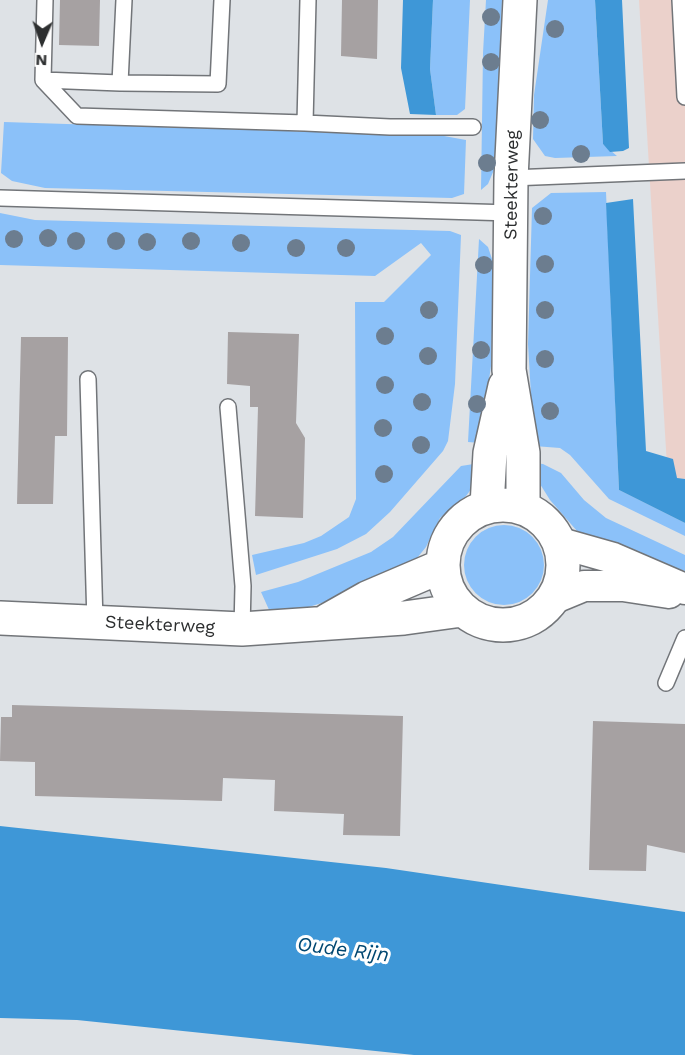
<!DOCTYPE html>
<html>
<head>
<meta charset="utf-8">
<style>
  body { margin:0 }
  #map { position:relative; width:685px; height:1055px; overflow:hidden; background:#dee2e6; font-family:"Work Sans",sans-serif }
  canvas { display:block }
  .north { position:absolute; left:12px; top:12px; width:60px; height:60px; -webkit-text-stroke:4px #fff; paint-order:stroke; rotate:182deg; font-size:16px; font-weight:700; line-height:24px; text-align:center; color:#2d2f30 }
  .north::after { content:''; display:block; margin:auto; width:21px; height:27px; background:#2d2f30; clip-path:polygon(50% 0,100% 100%,50% 72%,0 100%) }
</style>
</head>
<body>
<div id="map">
<canvas width="685" height="1055"></canvas>
<div class="north">N</div>
</div>
<script>
const c = document.querySelector('canvas').getContext('2d');
c.lineJoin = 'round';
function fillPath(path, color) { c.fillStyle = color; c.fill(path, 'evenodd'); }
const toPath = rows => new Path2D(rows.map(r => 'M' + r).join(''));
function trace(path, color, width, dash) { c.strokeStyle = color; c.lineWidth = width; c.lineCap = dash ? 'butt' : 'round'; c.setLineDash(dash || []); c.stroke(path); }
function drawText(font, color, halo, rows, align = 'center') {
  c.font = font + ' "Work Sans",sans-serif'; c.lineWidth = 6; c.setLineDash([]); c.textBaseline = 'middle'; c.strokeStyle = halo; c.fillStyle = color; for (const [text, x, y, turn = 0] of rows) {
    c.save(); c.translate(x, y); c.rotate((+turn || 0) * Math.PI / 180); c.textAlign = isNaN(turn) ? turn : align; if (halo) c.strokeText(text, 0, 0); c.fillText(text, 0, 0); c.restore();
  }
}
const industrial = toPath([
  [639,0,685,0,685,516,670,516]
]);
const green = toPath([
  [433,0,470,0,465,109,457,115,436,115,430,69],
  [486,0,502,0,496,165,488,184,481,190,483,53],
  [548,0,595,0,603,144,617,156,555,158,545,156,533,139,534,95],
  [4,122,444,136,466,140,464,194,452,198,45,188,12,181,1,173],
  [606,192,619,490,685,523,685,536,609,499,570,455,560,448,534,446,528,344,532,208,551,193],
  [0,213,35,220,450,231,461,235,455,384,448,441,443,451,390,512,366,534,337,549,256,575,252,555,304,543,321,536,349,517,356,499,355,302,384,302,431,255,421,243,375,276,0,265],
  [479,239,488,247,494,265,491,366,480,443,468,442],
  [480,463,475,484,466,496,440,518,426,547,413,563,334,599,290,613,270,612,261,592,298,582,371,552,393,537,461,466],
  [534,463,543,464,561,473,584,500,606,518,685,555,685,571,588,539,577,531,550,500,540,484],
  '464 565a40 40 0 1 1 80 0a40 40 0 1 1-80 0Z'
]);
const water = toPath([
  [403,0,433,0,430,69,436,115,410,114,401,68],
  [595,0,622,0,629,148,623,151,610,152,603,144],
  [633,199,646,451,673,459,677,478,685,479,685,523,619,490,606,203],
  [0,826,386,868,685,912,685,1055,414,1055,77,1020,0,1018]
]);
const building = toPath([
  [60,0,100,0,99,46,59,45],
  [342,0,378,0,377,59,341,56],
  [228,332,299,334,296,423,305,438,303,518,255,516,258,407,250,407,250,386,227,384],
  [21,337,68,337,67,436,55,436,53,504,17,504],
  [12,705,403,716,400,836,343,835,344,814,274,811,275,780,223,778,222,801,35,796,35,762,0,761,1,717,12,717],
  [593,721,685,724,685,853,647,845,646,871,589,870]
]);
const service = toPath([
  [124,0,120,83,43,80,77,116,305,123,308,0],
  [680,0,685,97],
  [43,80,45,0],
  [120,83,218,84,222,0],
  [305,123,390,127,473,127],
  [511,178,685,171],
  [0,198,511,213],
  [88,379,95,622],
  [228,407,243,586,242,629],
  [666,683,685,638]
]);
const minor = toPath([
  [560,543,613,558,685,589],
  [555,598,584,586,623,586,669,593]
]);
const secondary = toPath([
  [520,0,511,178,509,370,523,453,523,508],
  '443 565a60 60 0 1 1 120 0a60 60 0 1 1-120 0Z',
  [487,506,490,453,505,386],
  [0,618,242,629,404,618,462,610],
  [328,620,367,598,442,566]
]);
const trees = [
  [491,17],
  [555,29],
  [491,62],
  [540,120],
  [581,154],
  [487,163],
  [543,216],
  [48,238],
  [14,239],
  [76,241],
  [116,241],
  [191,241],
  [147,242],
  [241,243],
  [296,248],
  [346,248],
  [545,264],
  [484,265],
  [429,310],
  [545,310],
  [385,336],
  [481,350],
  [428,356],
  [545,359],
  [385,385],
  [422,402],
  [477,404],
  [550,411],
  [383,428],
  [421,445],
  [384,474]
];
const streetNames = [
  ["Steekterweg",512,185,-89],
  ["Steekterweg",160,625,3]
];
const waterNames = [
  ["Oude Rijn",343,950,7]
];
fillPath(industrial, '#ebd1cb');
fillPath(green, '#8bc1f9');
fillPath(water, '#3e97d7');
fillPath(building, '#a6a1a2');
trace(service, '#727579', 18);
trace(minor, '#727579', 33);
trace(secondary, '#727579', 36);
trace(service, '#fff', 15);
trace(minor, '#fff', 30);
trace(secondary, '#fff', 33);
c.fillStyle = '#6c7d8f';
for (const [x, y] of trees) { c.beginPath(); c.arc(x, y, 9, 0, 2 * Math.PI); c.fill(); }
drawText('18px', '#2d2f30', '#fff', streetNames);
drawText('italic 20px', '#004771', '#fff', waterNames);
</script>
</body>
</html>
